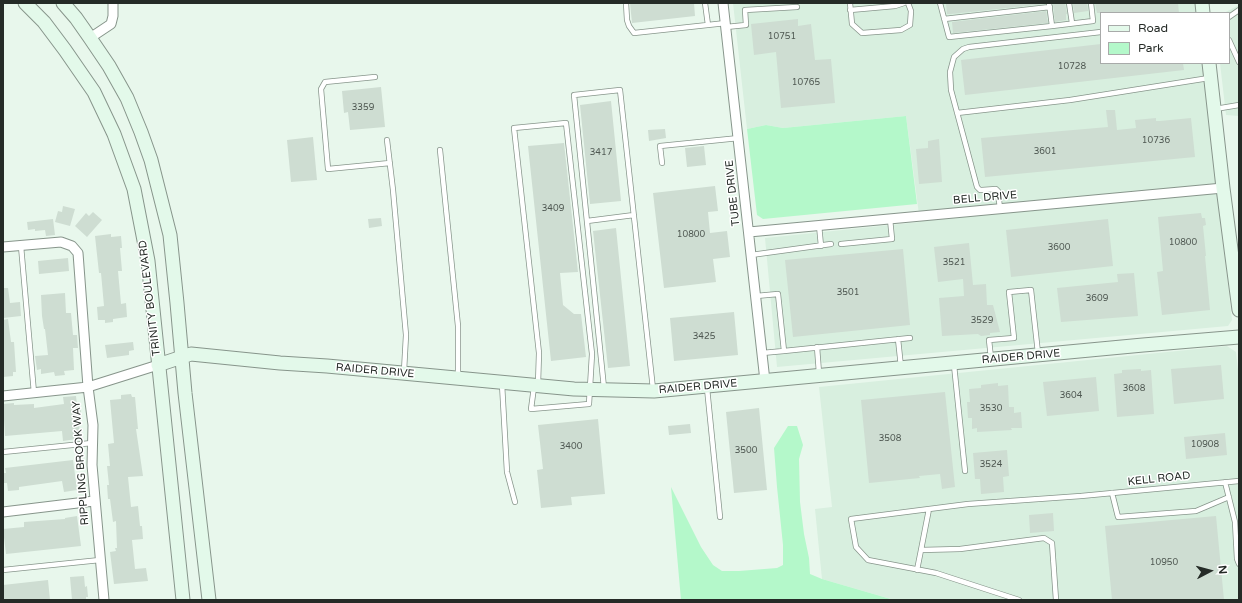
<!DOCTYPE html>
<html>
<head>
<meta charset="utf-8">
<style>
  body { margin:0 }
  #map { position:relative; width:1242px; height:603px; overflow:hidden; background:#e8f7ec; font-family:"Varela Round",sans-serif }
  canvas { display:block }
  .frame { position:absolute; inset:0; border:4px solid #252b27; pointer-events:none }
  .legend { position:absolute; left:1100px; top:12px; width:130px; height:52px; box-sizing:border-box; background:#fff; border:1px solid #a8aaa9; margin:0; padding:5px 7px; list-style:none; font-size:12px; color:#252b27 }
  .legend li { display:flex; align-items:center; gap:8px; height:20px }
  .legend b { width:20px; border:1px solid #a8aaa9 }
  .north { position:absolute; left:1190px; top:551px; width:40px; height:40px; -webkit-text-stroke:3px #fff; paint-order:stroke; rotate:84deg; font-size:11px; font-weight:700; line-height:16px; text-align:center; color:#252b27 }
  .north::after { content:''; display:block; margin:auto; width:14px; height:18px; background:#252b27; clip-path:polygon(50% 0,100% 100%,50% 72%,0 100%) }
</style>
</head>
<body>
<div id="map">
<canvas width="1242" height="603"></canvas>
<div class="frame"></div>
<ul class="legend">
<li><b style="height:5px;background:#e3f9ea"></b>Road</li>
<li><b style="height:11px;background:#b4f8ca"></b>Park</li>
</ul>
<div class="north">N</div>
</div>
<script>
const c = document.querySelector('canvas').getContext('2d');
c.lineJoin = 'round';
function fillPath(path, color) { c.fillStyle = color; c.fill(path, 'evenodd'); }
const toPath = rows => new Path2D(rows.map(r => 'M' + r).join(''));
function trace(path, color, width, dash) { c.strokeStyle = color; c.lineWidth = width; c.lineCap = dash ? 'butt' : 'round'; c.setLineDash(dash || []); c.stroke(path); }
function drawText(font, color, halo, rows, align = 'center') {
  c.font = font + ' "Varela Round",sans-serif'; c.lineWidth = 3; c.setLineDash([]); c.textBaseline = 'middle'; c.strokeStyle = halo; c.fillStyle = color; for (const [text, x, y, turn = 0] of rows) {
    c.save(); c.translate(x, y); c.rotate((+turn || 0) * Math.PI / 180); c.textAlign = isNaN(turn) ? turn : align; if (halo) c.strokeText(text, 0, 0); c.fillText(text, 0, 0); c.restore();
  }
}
const built = toPath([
  [733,3,1197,3,1198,13,1101,13,1101,63,1203,63,1232,320,1228,326,777,367,765,238,920,222,906,116,783,128,766,125,747,129],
  [1239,5,1239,116,1226,115,1220,63,1229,63,1229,13,1224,13],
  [1227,346,1236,352,1239,379,1239,600,894,600,822,579,815,509,832,507,819,387]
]);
const green = toPath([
  [906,116,917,204,763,219,757,215,747,129,766,125,783,128],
  [788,426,797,426,803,445,799,459,800,502,804,534,809,558,810,574,822,579,894,600,681,600,671,487,701,547,713,565,722,571,739,571,777,568,783,565,783,545,777,487,774,448]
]);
const building = toPath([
  [630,3,694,3,695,16,632,23],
  [946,3,1045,3,1045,4,951,14,947,14],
  [1053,3,1065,3,1067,14,1066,14,1066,20,1055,22],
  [1073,3,1087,3,1088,11,1074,13],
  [1095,3,1178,3,1179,13,1097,13],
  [1046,11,1048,23,953,33,952,22],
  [798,19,798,26,811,24,815,60,831,59,835,103,781,108,776,52,754,55,751,24],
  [1101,44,1101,63,1183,63,1184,70,965,95,961,60],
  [381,87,385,127,350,130,348,112,344,113,342,91],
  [611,101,621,201,590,204,580,105],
  [1106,110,1115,110,1117,130,1136,128,1135,120,1156,118,1156,121,1160,121,1191,118,1195,157,985,177,981,138,1108,127],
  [665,129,666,138,649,141,648,130],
  [313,137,317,180,291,182,287,140],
  [939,139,942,182,919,184,916,149,928,148,928,141],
  [564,143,578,272,560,273,563,305,574,314,581,314,586,357,551,361,528,146],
  [704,146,706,165,687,167,685,148],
  [715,186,718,211,708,212,710,233,727,231,730,257,713,259,716,282,664,288,653,193],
  [63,206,75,209,70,226,55,222,58,211,62,212],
  [93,212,102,220,87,237,75,226,86,213,89,216],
  [1201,213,1202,218,1205,218,1206,225,1203,226,1206,256,1205,256,1210,310,1162,315,1157,272,1163,271,1158,217],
  [381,218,382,226,369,228,368,219],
  [53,219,55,235,46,236,45,230,35,231,35,229,28,230,27,222],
  [1108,219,1113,266,1011,277,1006,230],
  [616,228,630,366,608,368,593,231],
  [111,234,111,237,121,236,122,248,120,248,122,271,118,271,121,304,126,303,127,317,113,319,113,322,105,323,105,320,98,320,97,307,104,306,101,273,99,273,95,236],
  [969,243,973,285,986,284,987,305,993,305,1000,332,990,333,990,335,981,336,978,334,942,336,939,298,964,296,963,279,938,282,934,247],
  [903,249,910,325,793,337,785,260],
  [68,258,69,271,39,274,38,261],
  [1134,273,1138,316,1061,322,1057,288,1118,282,1117,274],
  [3,288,8,288,10,303,20,302,21,316,3,318],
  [65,293,66,313,71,313,73,335,77,335,78,348,73,348,74,370,64,371,65,375,55,376,54,372,41,374,41,369,37,370,35,356,48,355,45,329,44,329,42,316,41,295],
  [734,312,738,355,674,361,670,318],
  [8,319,11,342,14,342,16,372,13,372,13,376,3,377,3,320],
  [133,342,134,350,129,351,129,355,107,358,105,345],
  [1221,365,1224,399,1174,404,1171,369],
  [1141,369,1141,371,1151,370,1154,414,1117,417,1114,374,1122,373,1122,370],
  [1096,377,1099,411,1047,416,1043,382],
  [998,383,998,386,1008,385,1009,407,1014,407,1014,413,1021,412,1022,428,1011,428,1012,430,977,432,977,428,972,429,972,418,968,418,967,402,970,402,969,389,981,388,981,385],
  [945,392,955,487,942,489,940,474,919,476,920,478,869,483,861,400],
  [131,394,132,397,135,397,138,429,136,429,143,476,128,477,131,507,138,506,140,526,142,526,143,539,132,540,135,569,146,568,148,581,114,584,110,552,116,551,115,548,117,548,116,521,113,522,110,499,108,499,107,485,109,485,107,466,110,466,108,444,114,443,110,400,121,399,121,395],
  [76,396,77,405,80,404,81,413,78,414,80,433,75,433,76,439,63,441,62,431,5,436,3,404,14,403,14,405,34,404,34,408,64,404,63,397],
  [759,408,767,490,734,493,726,412],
  [598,419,605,494,571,497,572,505,541,508,537,470,543,469,538,425],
  [690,424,691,433,669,435,668,426],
  [1225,433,1227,455,1186,459,1184,437],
  [1007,450,1009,476,1003,477,1004,492,981,494,980,479,975,479,973,453],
  [73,460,77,490,64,492,62,481,19,487,19,490,8,491,7,483,3,483,3,473,6,473,5,468],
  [1053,513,1054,531,1030,533,1029,515],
  [77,516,81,546,6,554,3,529,24,527,24,522,65,519,65,518],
  [1216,516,1224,600,1112,600,1105,526],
  [84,576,85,587,87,586,88,597,86,597,86,600,72,600,70,577],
  [48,580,50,600,3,600,3,585]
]);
const lane = toPath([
  [626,3,627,20,629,26,634,33,726,23],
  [705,3,708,25],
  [850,3,852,24,862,33,901,30,910,25,911,11,908,3],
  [940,3,949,37,1052,26,1049,3],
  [1069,3,1072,23],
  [850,10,895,6,904,3],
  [1229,17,1239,10],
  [944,19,1050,7],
  [1052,26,1093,21,1091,3],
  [726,27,746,25,745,10,797,7],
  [1229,40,1239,62],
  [375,77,325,82,321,89,328,169,390,163],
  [1215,109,1239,105],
  [957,113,1070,100,1209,78],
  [387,140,393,190,406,335,404,371],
  [440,150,458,326,458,377],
  [662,163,660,146,739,138],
  [1000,209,998,191,996,189,982,190,980,190,977,187,951,90,950,72,954,57,963,49,969,47,1101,32],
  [587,221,634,215],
  [819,225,821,246],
  [841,244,892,239,890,219],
  [21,246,34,393],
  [751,255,831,244],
  [756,296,778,294,784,351,762,353],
  [898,339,901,367],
  [817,347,819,373],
  [784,351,910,338],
  [991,358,989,340,1014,338,1009,292,1031,290,1038,353],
  [954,365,965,471],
  [502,384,507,472,515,502],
  [534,387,531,409,589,404,592,354,566,123,514,128,539,353,538,384],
  [604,388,574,95,620,90,653,389],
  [707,388,720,517],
  [3,452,92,443],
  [1225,482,1235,522,1237,559,1239,564],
  [1112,493,1118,517,1196,511,1229,497],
  [921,550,929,509],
  [3,570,100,560],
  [917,570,921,550,960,549,1044,538,1052,543,1056,600],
  [1019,600,936,573,868,560,856,547,851,519,968,504,1081,496,1239,481]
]);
const street = toPath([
  [723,3,765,381],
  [90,38,111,24,113,16,113,3],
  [749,232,1223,188],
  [3,247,61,242,72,246,78,253,88,387,93,425,92,465,104,600],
  [3,396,88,387,158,365],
  [3,512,94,501]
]);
const secondary = toPath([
  [25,3,44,22,65,50,94,92,114,134,134,189,148,261,183,600],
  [63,3,76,18,90,38,109,66,127,98,141,132,151,160,170,235,177,303,185,393,209,600],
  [1202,3,1203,13],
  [1209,63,1223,188,1239,310],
  [158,365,191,354,280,363,327,366,574,389,654,391,1143,345,1239,337]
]);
const numberNames = [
  ["10751",782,37],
  ["10728",1072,67],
  ["10765",806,83],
  ["3359",363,108],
  ["10736",1156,141],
  ["3601",1045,152],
  ["3417",601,153],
  ["3409",553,209],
  ["10800",691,235],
  ["10800",1183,243],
  ["3600",1059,248],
  ["3521",954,263],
  ["3501",848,293],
  ["3609",1097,299],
  ["3529",982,321],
  ["3425",704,337],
  ["3608",1134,389],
  ["3604",1071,396],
  ["3530",991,409],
  ["3508",890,439],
  ["10908",1205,445],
  ["3400",571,447],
  ["3500",746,451],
  ["3524",991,465],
  ["10950",1164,563]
];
const streetNames = [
  ["TUBE DRIVE",733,193,-96],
  ["BELL DRIVE",985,198,-5],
  ["TRINITY BOULEVARD",150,298,-97],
  ["RAIDER DRIVE",1021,357,-5],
  ["RAIDER DRIVE",375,371,5],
  ["RAIDER DRIVE",698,387,-5],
  ["RIPPLING BROOK WAY",81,463,-94],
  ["KELL ROAD",1159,479,-6]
];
fillPath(built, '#d8efdf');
fillPath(green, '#b4f8ca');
fillPath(building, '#ceddd2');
trace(lane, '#87958b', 6);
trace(street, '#87958b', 11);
trace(secondary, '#87958b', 15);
trace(lane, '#fff', 4.5);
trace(street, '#fff', 9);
trace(secondary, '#e3f9ea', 13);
drawText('9px', '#4f5852', null, numberNames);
drawText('11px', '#252b27', '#fff', streetNames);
</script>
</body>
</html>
